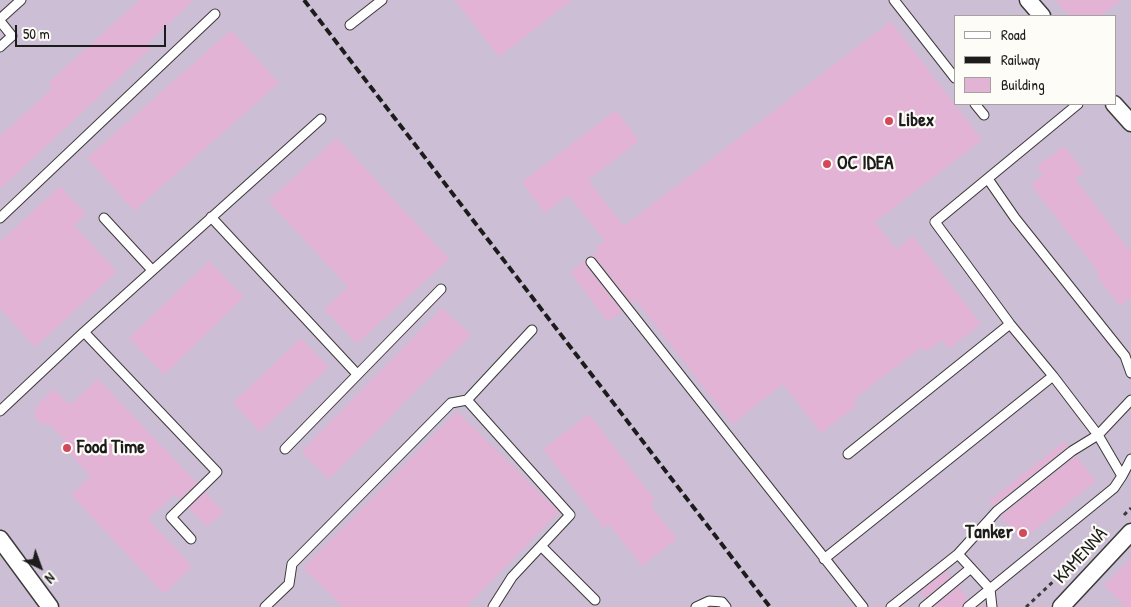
<!DOCTYPE html>
<html>
<head>
<meta charset="utf-8">
<style>
  body { margin:0 }
  #map { position:relative; width:1131px; height:607px; overflow:hidden; background:#f3e7cf; font-family:"Patrick Hand",sans-serif }
  canvas { display:block }
  .legend { position:absolute; left:954px; top:15px; width:162px; height:90px; box-sizing:border-box; background:#fdfcf7; border:1px solid #a3a29f; margin:0; padding:6px 9px; list-style:none; font-size:15px; color:#1c1c1c }
  .legend li { display:flex; align-items:center; gap:10px; height:25px }
  .legend b { width:25px; border:1px solid #a3a29f }
  .north { position:absolute; left:15px; top:542px; width:50px; height:50px; -webkit-text-stroke:4px #fdfcf7; paint-order:stroke; rotate:138deg; font-size:14px; font-weight:700; line-height:20px; text-align:center; color:#1c1c1c }
  .north::after { content:''; display:block; margin:auto; width:18px; height:22px; background:#1c1c1c; clip-path:polygon(50% 0,100% 100%,50% 72%,0 100%) }
  .scale { position:absolute; left:15px; top:25px; width:151px; height:22px; box-sizing:border-box; border:2px solid #1c1c1c; border-top:0; padding-left:6px; font-size:15px; line-height:18px; white-space:nowrap; color:#1c1c1c; -webkit-text-stroke:4px #fdfcf7; paint-order:stroke }
</style>
</head>
<body>
<div id="map">
<canvas width="1131" height="607"></canvas>
<ul class="legend">
<li><b style="height:6px;background:#fff"></b>Road</li>
<li><b style="height:6px;background:#1c1c1c"></b>Railway</li>
<li><b style="height:14px;background:#e2b3d5"></b>Building</li>
</ul>
<div class="north">N</div>
<div class="scale">50 m</div>
</div>
<script>
const c = document.querySelector('canvas').getContext('2d');
c.lineJoin = 'round';
function fillPath(path, color) { c.fillStyle = color; c.fill(path, 'evenodd'); }
const toPath = rows => new Path2D(rows.map(r => 'M' + r).join(''));
function trace(path, color, width, dash) { c.strokeStyle = color; c.lineWidth = width; c.lineCap = dash ? 'butt' : 'round'; c.setLineDash(dash || []); c.stroke(path); }
function drawText(font, color, halo, rows, align = 'center') {
  c.font = font + ' "Patrick Hand",sans-serif'; c.lineWidth = 4.5; c.setLineDash([]); c.textBaseline = 'middle'; c.strokeStyle = halo; c.fillStyle = color; for (const [text, x, y, turn = 0] of rows) {
    c.save(); c.translate(x, y); c.rotate((+turn || 0) * Math.PI / 180); c.textAlign = isNaN(turn) ? turn : align; if (halo) c.strokeText(text, 0, 0); c.fillText(text, 0, 0); c.restore();
  }
}
const industrial = toPath([
  [0,0,1131,0,1131,607,0,607],
  [955,16,1115,16,1115,104,955,104]
]);
const building = toPath([
  [140,0,194,0,147,44,151,48,0,189,0,136,53,88,48,83],
  [455,0,572,0,499,57],
  [1055,0,1121,0,1101,16,1069,16],
  [891,21,982,140,875,222,896,249,913,236,981,324,949,349,942,340,926,352,922,347,853,400,857,405,821,433,783,384,732,424,636,300,632,304,596,258,591,256,598,251,596,247,605,241,568,195,545,213,522,182,616,110,639,141,588,180,624,226],
  [231,30,279,83,134,211,87,158],
  [337,138,449,259,357,344,324,309,348,287,268,201],
  [1064,146,1084,172,1075,179,1131,252,1131,298,1120,306,1096,275,1099,273,1031,185,1043,175,1037,166],
  [60,186,86,214,74,225,117,272,35,347,0,308,0,242],
  [209,261,244,297,164,375,129,338],
  [585,261,586,266,622,311,608,322,570,272],
  [442,308,471,335,329,479,301,452],
  [301,338,329,367,260,432,233,403],
  [98,379,197,483,180,499,175,494,148,519,192,566,164,594,71,495,91,476,63,447,64,439,49,424,42,425,35,417,35,408,53,389,70,405],
  [457,411,559,512,466,607,343,607,303,568],
  [589,414,655,500,650,504,677,539,642,566,609,524,604,528,543,449],
  [1065,441,1069,446,993,506,989,501],
  [1076,456,1096,481,1021,541,1001,516],
  [205,492,224,512,207,527,189,508],
  [1131,558,1131,607,1126,607,1104,586],
  [946,571,951,577,925,598,920,592],
  [958,587,968,599,962,607,934,607]
]);
const path = toPath([
  [1124,515,1131,508],
  [1026,607,1089,548]
]);
const lane = toPath([
  [894,0,955,78],
  [0,19,21,0],
  [0,21,12,36,0,47],
  [350,25,382,0],
  [975,104,984,115],
  [988,179,1015,218,1125,356,1131,373],
  [211,217,357,374],
  [0,218,215,14],
  [104,218,152,270],
  [591,262,863,607],
  [84,332,217,472,171,517,191,539],
  [1053,376,1010,324,935,222,1078,104],
  [467,400,570,515,541,546,595,600],
  [0,411,84,332,321,119],
  [285,449,441,289],
  [848,454,1010,324],
  [1122,476,1131,459],
  [958,554,997,511,1072,451,1098,435,1131,400],
  [824,559,1053,376,1098,435,1122,476,1114,488,990,589,992,607],
  [265,607,289,584,292,564,451,403,467,400,532,330],
  [493,607,512,577,541,546],
  [696,607,709,601,722,602,726,607],
  [891,607,958,554,990,589,968,607],
  [924,607,971,568]
]);
const street = toPath([
  [1028,0,1042,16],
  [1114,104,1131,123],
  [0,539,50,607],
  [1061,607,1131,532]
]);
const rail = toPath([
  [304,0,770,607]
]);
const markers = [
  [889,121,5,"#d1495b"],
  [827,164,5,"#d1495b"],
  [67,448,5,"#d1495b"],
  [1023,533,5,"#d1495b"]
];
const poiNames = [
  ["Libex",899,121],
  ["OC IDEA",837,164],
  ["Food Time",77,448],
  ["Tanker",1013,533,"right"]
];
const streetNames = [
  ["KAMENNÁ",1081,556,-47]
];
fillPath(industrial, '#ccbed4');
fillPath(building, '#e2b3d5');
trace(lane, '#3c3a37', 11);
trace(street, '#3c3a37', 19);
trace(path, '#3c3a37', 3, [4, 4]);
trace(lane, '#fff', 9);
trace(street, '#fff', 16);
trace(rail, '#1c1c1c', 4, [8, 4]);
for (const [x, y, r, color] of markers) { const dot = new Path2D(); dot.arc(x, y, r, 0, 2 * Math.PI); c.fillStyle = color; c.fill(dot); trace(dot, '#fdfcf7', 2); }
drawText('bold 19px', '#1c1c1c', '#fdfcf7', poiNames, 'left');
drawText('19px', '#1c1c1c', '#fdfcf7', streetNames);
</script>
</body>
</html>
